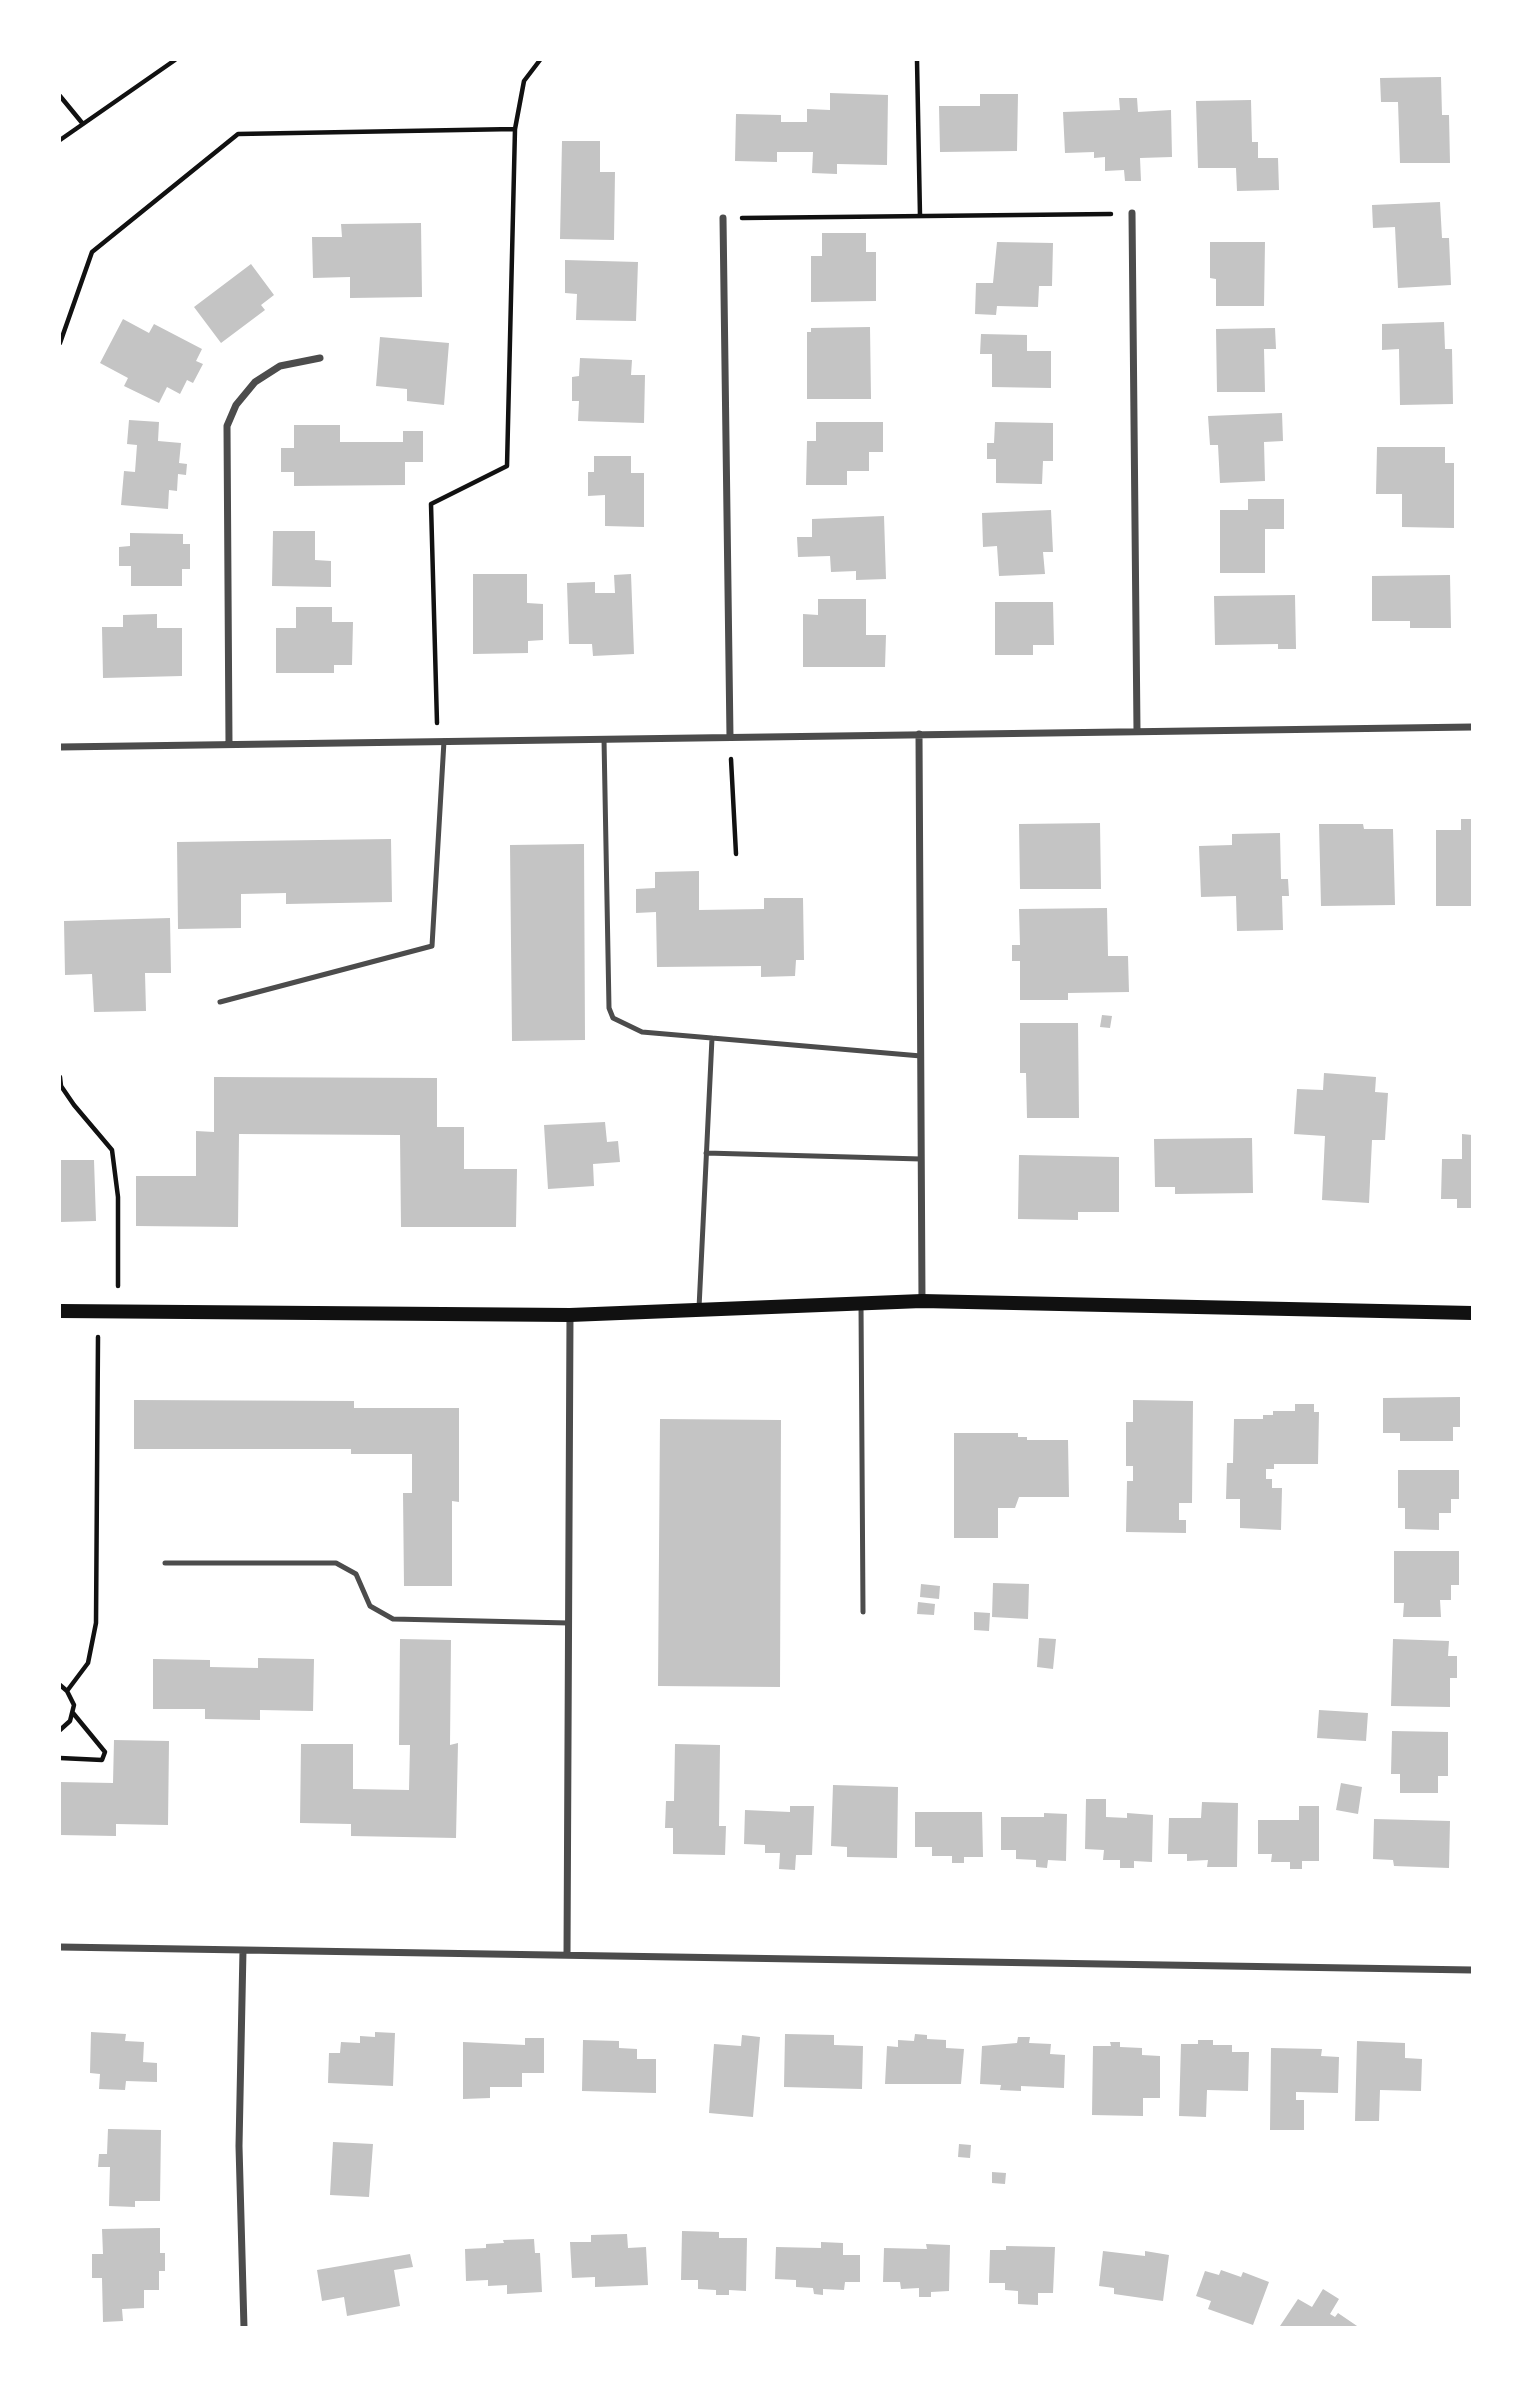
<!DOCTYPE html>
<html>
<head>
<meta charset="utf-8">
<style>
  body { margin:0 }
  #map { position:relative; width:1532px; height:2387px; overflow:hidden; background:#fff; font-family:Mulish,sans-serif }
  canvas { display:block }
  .frame { position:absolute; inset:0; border:61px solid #fff; pointer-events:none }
</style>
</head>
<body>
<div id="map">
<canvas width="1532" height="2387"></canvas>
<div class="frame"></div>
</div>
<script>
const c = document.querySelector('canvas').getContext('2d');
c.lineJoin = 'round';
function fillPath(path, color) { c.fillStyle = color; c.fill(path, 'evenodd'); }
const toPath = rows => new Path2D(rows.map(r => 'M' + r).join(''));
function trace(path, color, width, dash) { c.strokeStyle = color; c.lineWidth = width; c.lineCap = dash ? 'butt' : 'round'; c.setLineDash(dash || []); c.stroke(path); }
const building = toPath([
  [1441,77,1442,115,1449,115,1450,163,1400,163,1398,102,1381,102,1380,78],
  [830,93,888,95,887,165,837,164,837,174,812,173,813,152,777,152,777,162,735,161,736,114,781,115,781,122,807,122,807,109,830,110],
  [980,94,1018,94,1017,151,940,152,939,106,980,106],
  [1119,98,1137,98,1138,112,1171,110,1172,157,1140,158,1141,181,1125,181,1124,170,1105,171,1105,157,1094,158,1094,152,1065,153,1063,112,1120,110],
  [1251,100,1252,142,1258,142,1258,158,1278,158,1279,190,1237,191,1236,168,1198,168,1196,101],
  [562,141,600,141,600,172,615,172,614,240,560,239],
  [1440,202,1442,238,1449,238,1451,285,1398,288,1395,227,1373,228,1372,205],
  [421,223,422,297,350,298,350,277,313,278,312,237,342,237,341,224],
  [822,233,866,233,866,252,876,252,876,301,811,302,811,256,822,256],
  [997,242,1053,243,1052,286,1039,286,1038,307,997,306,996,315,975,314,976,283,993,283],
  [1210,242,1265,242,1264,306,1216,306,1216,279,1210,278],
  [565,260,638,262,636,321,576,320,577,294,565,293],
  [251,264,274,295,261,305,265,310,221,343,194,307],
  [123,319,149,333,154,324,202,349,196,361,203,364,193,383,187,380,180,394,167,387,159,403,124,386,128,378,100,363],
  [1444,322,1445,349,1452,349,1453,404,1400,405,1399,349,1382,350,1382,324],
  [870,327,871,399,807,399,807,332,811,332,811,328],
  [1275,328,1276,349,1264,349,1265,392,1217,392,1216,329],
  [981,334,1027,335,1027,351,1051,351,1051,388,992,387,992,354,980,354],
  [380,337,449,343,444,405,407,401,407,389,376,386],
  [580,358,632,360,631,375,645,375,644,423,578,421,579,401,572,401,572,377,579,376],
  [1282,413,1283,441,1264,442,1265,481,1220,483,1218,445,1210,445,1208,416],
  [129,420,159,422,158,441,181,443,179,463,187,464,186,475,178,474,177,491,169,490,168,509,121,505,124,471,135,472,137,445,127,444],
  [816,422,883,422,883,452,869,452,869,471,847,471,847,485,806,485,807,441,816,441],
  [995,422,1053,423,1053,461,1043,461,1042,484,996,483,996,459,987,459,987,443,994,443],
  [294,425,340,425,340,442,403,442,403,431,423,431,423,462,405,462,405,485,294,486,294,472,281,472,281,448,294,448],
  [1377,447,1445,447,1445,463,1454,463,1454,528,1402,527,1402,494,1376,494],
  [594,456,631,456,631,473,644,473,644,527,605,526,605,495,588,496,588,472,594,472],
  [1248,499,1284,499,1284,529,1265,529,1265,573,1220,573,1220,510,1248,510],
  [1051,510,1053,552,1043,552,1045,574,999,576,997,546,983,547,982,513],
  [884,516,886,579,856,580,856,571,831,572,830,556,798,557,797,537,812,537,812,519],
  [273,531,315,531,315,560,331,561,331,587,272,586],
  [130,533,183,534,183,544,190,544,190,569,182,569,182,586,131,586,131,566,119,566,119,547,130,546],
  [473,574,527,574,527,603,543,604,543,640,528,641,528,653,473,654],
  [631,574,634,654,593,656,592,644,569,644,567,583,595,582,595,593,615,593,614,575],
  [1450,575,1451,628,1410,628,1410,621,1372,621,1372,576],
  [1295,595,1296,649,1278,649,1278,644,1215,645,1214,596],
  [818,599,866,599,866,635,886,635,885,667,803,667,803,614,818,615],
  [995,602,1053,602,1054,645,1033,645,1033,655,995,655],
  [296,607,332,607,332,622,353,622,352,665,334,665,334,673,276,673,276,628,296,628],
  [157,614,157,628,182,628,182,676,103,678,102,627,123,627,123,615],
  [1461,819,1472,819,1472,906,1436,906,1436,830,1461,830],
  [1100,823,1101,889,1020,889,1019,824],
  [1319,824,1363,824,1364,829,1393,829,1395,905,1321,906],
  [1280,833,1281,879,1288,879,1289,896,1282,896,1283,930,1237,931,1236,896,1201,897,1199,846,1232,845,1232,834],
  [391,839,392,902,286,904,286,893,241,894,241,928,178,929,177,842],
  [584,844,585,1040,512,1041,510,845],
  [699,871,699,910,764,909,764,898,803,898,804,960,796,960,795,976,761,977,761,966,657,967,656,912,636,913,636,889,655,888,655,872],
  [1107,908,1108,956,1128,956,1129,992,1068,993,1068,1000,1020,1000,1020,961,1012,961,1012,945,1020,945,1019,909],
  [170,918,171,973,145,973,146,1011,94,1012,92,974,65,975,64,921],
  [1102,1015,1112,1016,1110,1028,1100,1027],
  [1020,1023,1078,1023,1079,1118,1027,1118,1026,1073,1020,1073],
  [1324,1073,1376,1077,1375,1092,1388,1093,1385,1140,1372,1140,1369,1203,1322,1200,1325,1136,1294,1134,1297,1089,1323,1090],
  [214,1077,437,1078,437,1127,464,1127,464,1169,517,1169,516,1227,401,1227,400,1135,239,1134,238,1227,136,1226,136,1176,196,1176,196,1131,214,1132],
  [605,1122,607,1142,618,1141,620,1162,593,1164,594,1186,548,1189,544,1125],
  [1462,1134,1472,1135,1472,1208,1457,1208,1457,1199,1441,1199,1442,1159,1462,1159],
  [1252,1138,1253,1193,1175,1194,1175,1187,1155,1187,1154,1139],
  [1019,1155,1119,1157,1119,1212,1078,1212,1078,1220,1018,1219],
  [60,1160,94,1160,96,1221,60,1222],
  [1460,1397,1460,1427,1453,1427,1453,1441,1400,1441,1400,1433,1383,1433,1383,1398],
  [134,1400,354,1401,354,1408,459,1408,459,1502,452,1501,452,1586,404,1586,403,1493,412,1493,412,1454,351,1454,351,1449,134,1449],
  [1133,1400,1193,1401,1192,1503,1179,1503,1179,1520,1186,1520,1186,1533,1126,1532,1127,1481,1133,1481,1133,1466,1126,1466,1126,1422,1133,1422],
  [1295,1404,1314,1404,1314,1412,1319,1412,1318,1464,1274,1464,1274,1469,1266,1469,1266,1479,1272,1479,1272,1488,1282,1488,1281,1530,1240,1528,1240,1499,1226,1499,1227,1463,1233,1463,1234,1419,1263,1419,1263,1415,1273,1415,1273,1411,1295,1411],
  [660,1419,781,1420,780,1687,658,1686],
  [954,1433,1018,1433,1018,1437,1027,1437,1027,1440,1068,1440,1069,1497,1019,1497,1015,1508,998,1508,998,1538,954,1538],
  [1398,1470,1459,1470,1459,1499,1451,1499,1451,1513,1439,1513,1439,1530,1405,1529,1405,1508,1398,1508],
  [1394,1551,1459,1551,1459,1585,1451,1585,1451,1600,1440,1600,1441,1617,1403,1617,1404,1603,1394,1603],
  [993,1583,1029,1584,1028,1619,992,1617],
  [921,1584,940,1586,939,1599,920,1597],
  [918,1602,935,1604,934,1615,917,1614],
  [974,1612,990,1613,989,1631,974,1630],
  [1039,1638,1056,1639,1053,1669,1037,1667],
  [400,1639,451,1640,450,1745,458,1743,456,1838,351,1836,351,1824,300,1823,301,1744,353,1744,353,1789,409,1790,410,1745,399,1745],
  [1393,1639,1449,1641,1448,1656,1457,1656,1457,1678,1450,1678,1450,1707,1391,1706],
  [258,1658,314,1659,313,1711,260,1710,260,1720,205,1719,205,1709,153,1709,153,1659,210,1660,210,1667,258,1668],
  [1319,1710,1368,1713,1366,1741,1317,1738],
  [1392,1731,1448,1732,1448,1776,1438,1776,1438,1793,1400,1793,1400,1774,1391,1774],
  [114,1740,169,1741,168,1825,116,1824,116,1836,60,1835,60,1782,113,1783],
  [675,1744,720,1745,719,1826,726,1826,725,1855,673,1854,673,1828,665,1828,666,1801,674,1801],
  [1341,1783,1362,1787,1358,1814,1336,1810],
  [833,1785,898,1787,897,1858,847,1857,847,1847,831,1846],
  [1086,1799,1106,1799,1106,1817,1127,1818,1127,1813,1153,1815,1152,1862,1134,1861,1134,1868,1120,1868,1120,1860,1103,1860,1104,1850,1085,1849],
  [1202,1802,1238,1803,1237,1867,1207,1867,1208,1860,1187,1861,1187,1854,1168,1854,1169,1818,1201,1818],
  [790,1806,814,1806,812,1855,796,1855,795,1870,779,1869,780,1853,765,1853,765,1845,744,1844,745,1810,790,1812],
  [1299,1806,1319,1806,1319,1861,1302,1861,1302,1869,1290,1869,1290,1862,1271,1862,1272,1854,1258,1854,1258,1820,1299,1820],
  [915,1812,982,1812,983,1857,964,1857,964,1863,952,1863,952,1856,932,1856,932,1847,915,1847],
  [1044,1813,1067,1814,1066,1861,1048,1860,1047,1868,1036,1867,1036,1860,1016,1859,1016,1850,1001,1850,1001,1817,1044,1817],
  [1374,1819,1450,1821,1449,1868,1394,1866,1393,1860,1373,1859],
  [91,2032,126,2034,125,2041,144,2042,143,2062,157,2063,157,2082,126,2081,125,2090,99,2089,100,2074,90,2073],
  [375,2032,395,2033,393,2086,328,2083,329,2053,340,2053,341,2042,360,2043,360,2036,375,2037],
  [785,2034,834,2035,834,2045,863,2046,862,2089,784,2087],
  [915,2034,927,2035,927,2039,946,2040,946,2048,964,2049,961,2084,885,2084,887,2046,898,2047,898,2040,914,2041],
  [742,2035,760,2037,753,2117,709,2113,714,2044,741,2046],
  [1018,2037,1030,2037,1029,2043,1051,2044,1050,2054,1065,2055,1064,2088,1021,2086,1021,2091,1000,2090,1001,2085,980,2084,982,2046,1017,2043],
  [525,2038,544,2038,544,2073,522,2073,522,2087,490,2087,490,2098,463,2099,463,2042,525,2045],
  [583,2040,619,2041,619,2048,637,2049,637,2059,656,2059,656,2093,582,2091],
  [1198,2040,1213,2040,1213,2045,1232,2045,1232,2052,1249,2052,1248,2091,1207,2090,1206,2117,1179,2116,1181,2044,1198,2044],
  [1357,2041,1405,2043,1405,2058,1422,2059,1421,2091,1380,2090,1379,2121,1355,2121],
  [1110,2042,1120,2042,1120,2047,1142,2048,1142,2055,1160,2056,1160,2098,1143,2098,1143,2116,1092,2115,1093,2046,1111,2046],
  [1271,2048,1322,2049,1321,2056,1339,2057,1338,2093,1296,2092,1296,2100,1304,2100,1304,2130,1270,2130],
  [108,2129,161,2130,160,2201,135,2201,135,2207,109,2206,110,2167,98,2167,99,2154,107,2154],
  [333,2142,373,2144,369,2197,330,2195],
  [959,2144,971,2145,970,2158,958,2157],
  [992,2172,1006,2173,1005,2184,992,2183],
  [160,2228,160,2253,165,2253,165,2271,159,2271,159,2290,144,2290,144,2308,122,2309,123,2321,103,2322,102,2278,92,2278,92,2254,103,2254,102,2229],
  [682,2231,719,2232,719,2238,747,2238,746,2291,729,2290,729,2295,716,2295,716,2290,698,2289,698,2280,681,2280],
  [627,2234,628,2248,646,2247,648,2285,595,2287,595,2277,572,2278,570,2242,591,2242,591,2235],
  [534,2239,535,2253,540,2253,542,2292,507,2294,507,2285,488,2286,488,2280,466,2281,465,2249,486,2248,486,2244,504,2243,503,2240],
  [821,2242,843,2243,843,2255,860,2255,860,2282,845,2282,844,2290,823,2289,823,2295,814,2294,813,2288,796,2287,796,2280,775,2279,776,2247,821,2248],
  [926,2244,950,2245,949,2291,931,2292,931,2297,919,2297,919,2288,901,2289,900,2282,883,2282,884,2248,927,2249],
  [1006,2246,1055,2247,1053,2293,1038,2293,1038,2305,1018,2304,1018,2291,1005,2290,1005,2283,989,2283,990,2250,1006,2250],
  [1103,2251,1145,2256,1145,2251,1169,2255,1163,2301,1114,2294,1114,2288,1099,2286],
  [410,2254,413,2267,394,2270,400,2306,347,2316,344,2297,322,2301,317,2270],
  [1221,2270,1241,2277,1243,2272,1269,2282,1253,2325,1208,2309,1211,2301,1196,2296,1205,2271,1219,2275],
  [1323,2289,1339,2299,1330,2314,1335,2317,1338,2313,1360,2328,1280,2326,1298,2299,1312,2307]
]);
const path = toPath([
  [917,60,920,216],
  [60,96,83,124],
  [60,140,175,60],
  [742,218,1111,214],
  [60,343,92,252,238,134,515,129,524,81,540,60],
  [437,723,431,504,507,466,515,129],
  [731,759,736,854],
  [60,1077,61,1086,74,1105,112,1150,118,1197,118,1286],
  [60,1685,67,1691,74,1705,70,1721,60,1730],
  [67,1691,88,1663,96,1623,98,1337],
  [60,1758,102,1760,105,1752,73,1713]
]);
const service = toPath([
  [604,739,609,1008,613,1018,642,1032,921,1056],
  [220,1002,432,946,444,741],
  [706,1153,921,1159],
  [861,1304,863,1612],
  [699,1308,712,1038],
  [165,1563,336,1563,356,1574,370,1606,393,1619,569,1623]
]);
const minor = toPath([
  [1132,213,1137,731],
  [723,218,730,737],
  [919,734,922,1301],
  [229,744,227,426,236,405,255,382,280,366,320,358],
  [60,747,1472,727],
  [60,1947,1472,1970],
  [243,1950,239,2146,244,2328],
  [567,1955,570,1315]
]);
const secondary = toPath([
  [60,1311,570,1315,922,1301,1472,1313]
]);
fillPath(building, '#c4c4c4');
trace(path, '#111', 4.5);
trace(service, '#4c4c4c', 5);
trace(minor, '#4c4c4c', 7);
trace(secondary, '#111', 14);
</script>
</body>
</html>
